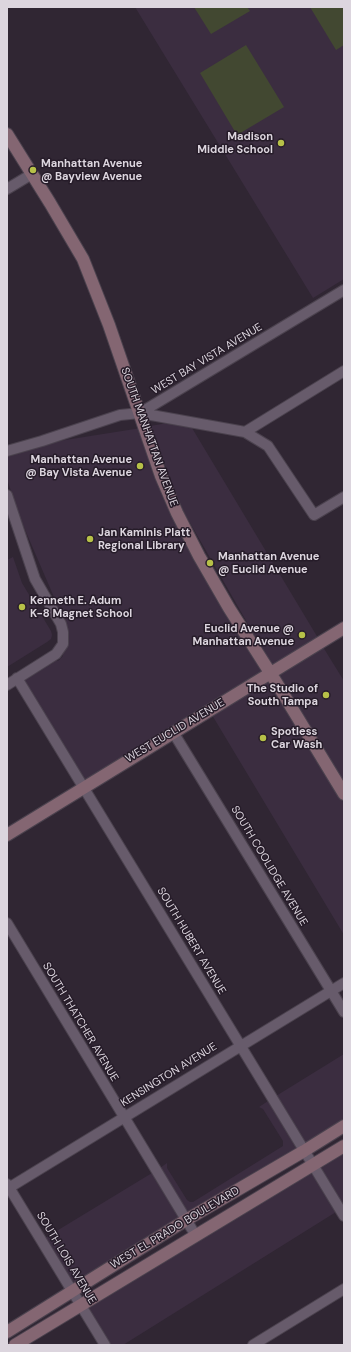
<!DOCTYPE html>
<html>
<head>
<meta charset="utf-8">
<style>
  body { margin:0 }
  #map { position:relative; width:351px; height:1352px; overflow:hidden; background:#302633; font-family:"DM Sans",sans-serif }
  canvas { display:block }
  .frame { position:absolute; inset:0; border:8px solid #dcd5de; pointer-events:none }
</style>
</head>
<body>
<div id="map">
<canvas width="351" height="1352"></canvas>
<div class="frame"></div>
</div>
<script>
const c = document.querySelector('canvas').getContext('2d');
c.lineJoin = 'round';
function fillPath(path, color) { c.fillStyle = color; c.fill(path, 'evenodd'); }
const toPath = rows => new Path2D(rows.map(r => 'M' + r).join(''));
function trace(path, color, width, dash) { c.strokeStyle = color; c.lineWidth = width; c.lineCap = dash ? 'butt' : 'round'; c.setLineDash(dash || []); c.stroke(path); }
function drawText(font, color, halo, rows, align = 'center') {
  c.font = font + ' "DM Sans",sans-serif'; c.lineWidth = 3; c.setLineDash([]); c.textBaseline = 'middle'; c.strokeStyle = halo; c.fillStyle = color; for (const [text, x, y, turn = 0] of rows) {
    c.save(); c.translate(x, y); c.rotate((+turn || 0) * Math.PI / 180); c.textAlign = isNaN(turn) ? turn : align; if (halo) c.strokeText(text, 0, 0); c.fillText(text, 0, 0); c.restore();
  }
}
const built = toPath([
  [135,7,344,7,344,279,313,298],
  [168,423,192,428,318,638,272,666,181,507,150,426],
  [141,428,172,511,264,671,85,780,24,680,56,660,58,661,63,656,62,654,68,644,69,632,20,518,7,479,7,457,59,441],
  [13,557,22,583,51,631,52,635,51,639,47,642,7,667,7,560],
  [323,647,344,681,344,785,277,675],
  [269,680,344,803,344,935,212,715],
  [344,1054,344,1119,305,1144,276,1096],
  [268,1101,297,1149,187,1213,160,1168,167,1163,167,1168,187,1200,190,1202,193,1202,283,1146,283,1141,263,1109,259,1107],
  [344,1152,344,1207,319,1167],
  [311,1172,336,1212,123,1345,110,1345,87,1308],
  [152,1173,179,1218,73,1285,45,1238]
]);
const green = toPath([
  [194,7,247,7,250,11,211,34],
  [310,7,344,7,344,45,336,50],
  [246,45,284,107,237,135,200,73]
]);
const street = toPath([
  [7,189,32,174],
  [140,413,245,432,344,371],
  [245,432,268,446,314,515,344,497],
  [7,451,42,441,120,415,140,413,344,290],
  [7,495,35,579,61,624,63,632,63,644,56,654,7,685],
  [17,678,344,1216],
  [173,732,344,1012],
  [7,923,196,1236],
  [7,1184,105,1345],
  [7,1189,344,983],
  [253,1345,344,1289]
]);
const secondary = toPath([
  [7,134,50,203,83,259,109,325,161,476,177,513,199,556,229,608,276,682,344,794],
  [7,835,344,628],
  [7,1332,186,1220,304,1151,344,1126],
  [15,1345,344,1146]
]);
const markers = [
  [281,143,4,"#b7c148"],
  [33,170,4,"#b7c148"],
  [140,466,4,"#b7c148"],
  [90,539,4,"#b7c148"],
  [210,563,4,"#b7c148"],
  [22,607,4,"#b7c148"],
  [302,635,4,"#b7c148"],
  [326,695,4,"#b7c148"],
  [263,738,4,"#b7c148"]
];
const poiNames = [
  ["Madison",273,137,"right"],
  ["Middle School",273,150,"right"],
  ["Manhattan Avenue",41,164],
  ["@ Bayview Avenue",41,177],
  ["Manhattan Avenue",132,460,"right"],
  ["@ Bay Vista Avenue",132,473,"right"],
  ["Jan Kaminis Platt",98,533],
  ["Regional Library",98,546],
  ["Manhattan Avenue",218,557],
  ["@ Euclid Avenue",218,570],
  ["Kenneth E. Adum",30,601],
  ["K-8 Magnet School",30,614],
  ["Euclid Avenue @",294,629,"right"],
  ["Manhattan Avenue",294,642,"right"],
  ["The Studio of",318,689,"right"],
  ["South Tampa",318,702,"right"],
  ["Spotless",271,732],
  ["Car Wash",271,745]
];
const streetNames = [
  ["WEST BAY VISTA AVENUE",207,359,-31],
  ["SOUTH MANHATTAN AVENUE",149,437,70],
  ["WEST EUCLID AVENUE",175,731,-31],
  ["SOUTH COOLIDGE AVENUE",269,866,59],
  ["SOUTH HUBERT AVENUE",191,941,59],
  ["SOUTH THATCHER AVENUE",80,1022,59],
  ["KENSINGTON AVENUE",169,1075,-32],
  ["WEST EL PRADO BOULEVARD",175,1228,-31],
  ["SOUTH LOIS AVENUE",66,1258,59]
];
fillPath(built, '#3b2d40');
fillPath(green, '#424831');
trace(street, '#4b424e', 12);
trace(secondary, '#4b424e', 14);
trace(street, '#675b6b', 10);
trace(secondary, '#846672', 12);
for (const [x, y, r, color] of markers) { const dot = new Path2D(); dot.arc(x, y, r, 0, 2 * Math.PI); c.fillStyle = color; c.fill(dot); trace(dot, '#261c29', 1.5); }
drawText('bold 11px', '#dcd5de', '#261c29', poiNames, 'left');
drawText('11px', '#dcd5de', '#261c29', streetNames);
</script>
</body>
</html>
